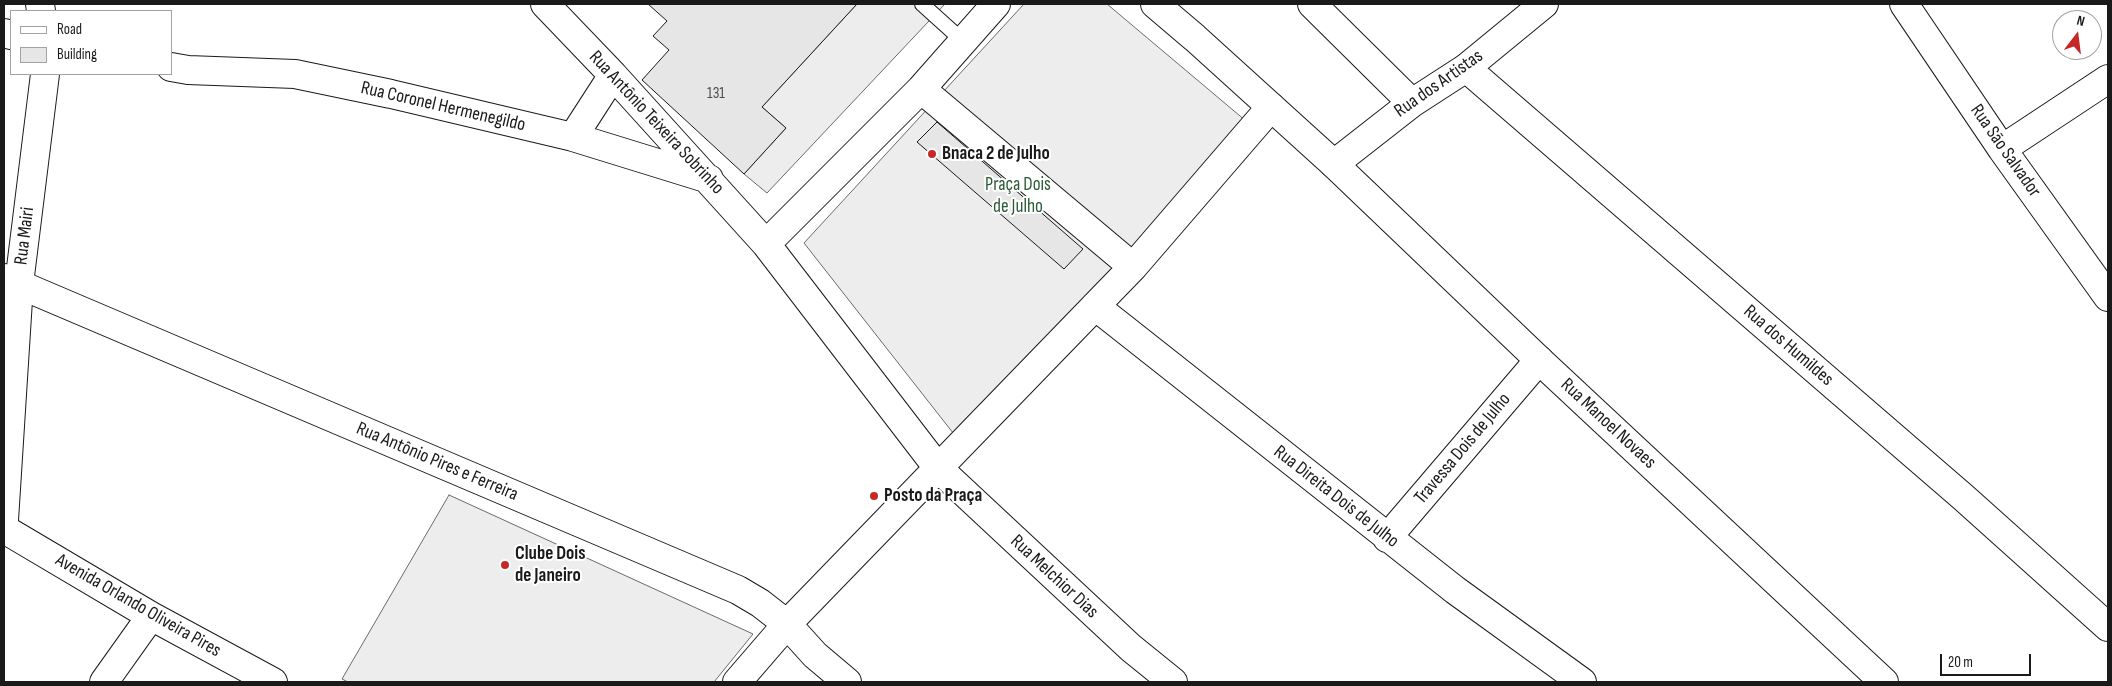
<!DOCTYPE html>
<html>
<head>
<meta charset="utf-8">
<style>
  body { margin:0 }
  #map { position:relative; width:2112px; height:686px; overflow:hidden; background:#fff; font-family:"Sofia Sans Condensed",sans-serif }
  canvas { display:block }
  .frame { position:absolute; inset:0; border:5px solid #1a1a1a; pointer-events:none }
  .legend { position:absolute; left:10px; top:10px; width:162px; height:65px; box-sizing:border-box; background:#fff; border:1px solid #a3a3a3; margin:0; padding:6px 9px; list-style:none; font-size:15px; color:#1a1a1a }
  .legend li { display:flex; align-items:center; gap:10px; height:25px }
  .legend b { width:25px; border:1px solid #a3a3a3 }
  .north { position:absolute; left:2052px; top:10px; width:50px; height:50px; box-sizing:border-box; background:#fff; border:1px solid #a3a3a3; border-radius:50%; rotate:15deg; font-size:14px; font-weight:700; line-height:20px; text-align:center; color:#1a1a1a }
  .north::after { content:''; display:block; margin:auto; width:18px; height:22px; background:#c62828; clip-path:polygon(50% 0,100% 100%,50% 72%,0 100%) }
  .scale { position:absolute; left:1940px; top:654px; width:91px; height:22px; box-sizing:border-box; border:2px solid #1a1a1a; border-top:0; padding-left:6px; font-size:15px; line-height:18px; white-space:nowrap; color:#1a1a1a; -webkit-text-stroke:4px #fff; paint-order:stroke }
</style>
</head>
<body>
<div id="map">
<canvas width="2112" height="686"></canvas>
<div class="frame"></div>
<ul class="legend">
<li><b style="height:6px;background:#fff"></b>Road</li>
<li><b style="height:14px;background:#e6e6e6"></b>Building</li>
</ul>
<div class="north">N</div>
<div class="scale">20 m</div>
</div>
<script>
const c = document.querySelector('canvas').getContext('2d');
c.lineJoin = 'round';
function fillPath(path, color) { c.fillStyle = color; c.fill(path, 'evenodd'); }
const toPath = rows => new Path2D(rows.map(r => 'M' + r).join(''));
function trace(path, color, width, dash) { c.strokeStyle = color; c.lineWidth = width; c.lineCap = dash ? 'butt' : 'round'; c.setLineDash(dash || []); c.stroke(path); }
function drawText(font, color, halo, rows, align = 'center') {
  c.font = font + ' "Sofia Sans Condensed",sans-serif'; c.lineWidth = 4; c.setLineDash([]); c.textBaseline = 'middle'; c.strokeStyle = halo; c.fillStyle = color; for (const [text, x, y, turn = 0] of rows) {
    c.save(); c.translate(x, y); c.rotate((+turn || 0) * Math.PI / 180); c.textAlign = isNaN(turn) ? turn : align; if (halo) c.strokeText(text, 0, 0); c.fillText(text, 0, 0); c.restore();
  }
}
const built = toPath([
  [857,4,945,4,767,193,744,174,786,128,762,107,857,4],
  [1024,4,1107,4,1246,121,1108,283,957,438,804,243,1024,4],
  [449,495,753,634,714,682,348,682,342,679,449,495]
]);
const building = toPath([
  [648,4,857,4,762,107,786,128,744,174,642,80,669,50,653,36,667,21,648,4],
  [937,122,1083,249,1064,269,917,142,937,122]
]);
const lane = toPath([
  [922,4,963,41]
]);
const street = toPath([
  [40,4,41,11],
  [545,4,613,75,766,244,938,468,1131,648,1173,682],
  [1312,4,1412,103],
  [1904,4,2002,149,2108,297],
  [4,33,11,35],
  [171,67,188,70,295,74,391,94,573,137,709,179],
  [1466,68,1963,497,2108,627],
  [921,89,1133,267],
  [573,137,613,75],
  [2002,149,2108,79],
  [1334,164,1412,103,1466,68,1544,4],
  [766,244,921,89,996,4],
  [4,278,738,590,760,603,787,624,815,655,847,682],
  [1095,306,1455,590,1582,682],
  [4,520,19,284,45,74],
  [1387,538,1539,360],
  [737,682,787,624,1133,267,1271,107]
]);
const secondary = toPath([
  [1155,4,1195,38,1334,164,1539,360,1884,682],
  [4,529,151,616,273,682],
  [104,682,151,616]
]);
const markers = [
  [932,154,5,"#c62828"],
  [874,496,5,"#c62828"],
  [505,565,5,"#c62828"]
];
const numberNames = [
  ["131",716,94]
];
const streetNames = [
  ["Rua dos Artistas",1439,84,-35],
  ["Rua Coronel Hermenegildo",443,107,13],
  ["Rua Antônio Teixeira Sobrinho",656,123,47],
  ["Rua São Salvador",2005,151,55],
  ["Rua Mairi",25,236,-83],
  ["Rua dos Humildes",1788,346,41],
  ["Rua Manoel Novaes",1608,424,43],
  ["Travessa Dois de Julho",1463,449,-50],
  ["Rua Antônio Pires e Ferreira",437,462,23],
  ["Rua Direita Dois de Julho",1336,497,38],
  ["Rua Melchior Dias",1054,577,43],
  ["Avenida Orlando Oliveira Pires",138,606,30]
];
const poiNames = [
  ["Bnaca 2 de Julho",942,154],
  ["Posto da Praça",884,496],
  ["Clube Dois",515,554],
  ["de Janeiro",515,576]
];
const parkNames = [
  ["Praça Dois",1018,185],
  ["de Julho",1018,207]
];
fillPath(built, '#ededed');
trace(built, '#6a6a6a', 1);
fillPath(building, '#e6e6e6');
trace(building, '#1a1a1a', 1);
trace(lane, '#1a1a1a', 16);
trace(street, '#1a1a1a', 30);
trace(secondary, '#1a1a1a', 30);
trace(lane, '#fff', 14);
trace(street, '#fff', 28);
trace(secondary, '#fff', 28);
for (const [x, y, r, color] of markers) { const dot = new Path2D(); dot.arc(x, y, r, 0, 2 * Math.PI); c.fillStyle = color; c.fill(dot); trace(dot, '#fff', 2); }
drawText('16px', '#4d4d4d', null, numberNames);
drawText('19px', '#1a1a1a', '#fff', streetNames);
drawText('bold 19px', '#1a1a1a', '#fff', poiNames, 'left');
drawText('19px', '#2b5a34', '#fff', parkNames);
</script>
</body>
</html>
